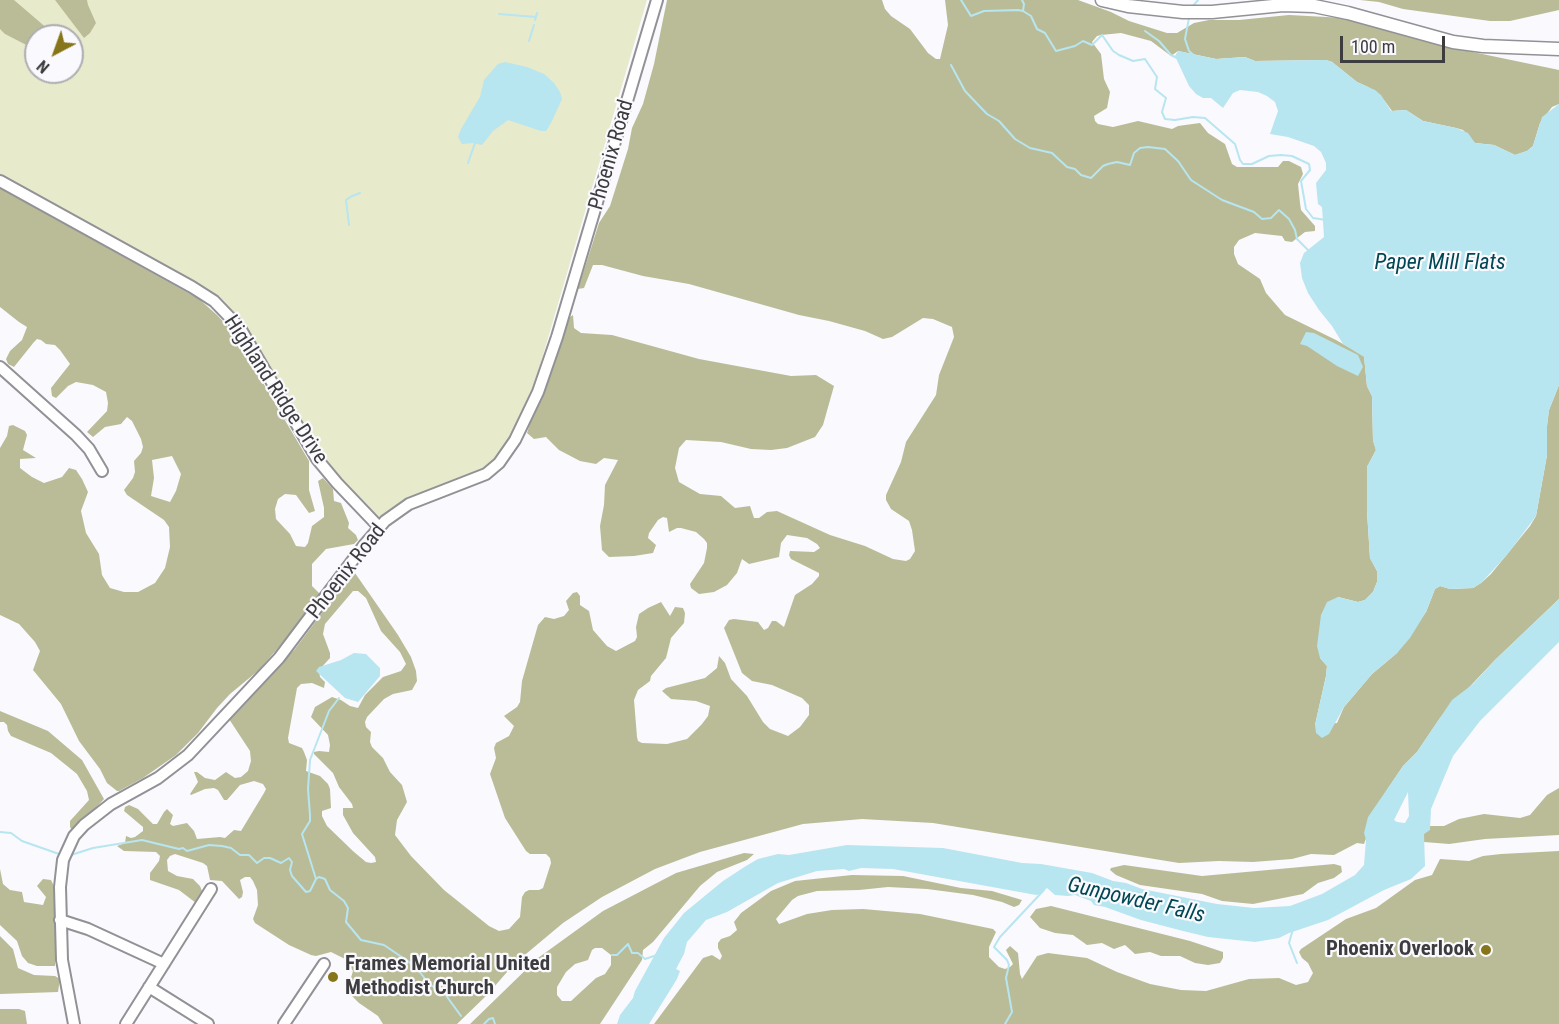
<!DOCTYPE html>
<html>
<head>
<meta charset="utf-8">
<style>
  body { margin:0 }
  #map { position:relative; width:1559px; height:1024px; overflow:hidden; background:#faf9fe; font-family:"Roboto Condensed",sans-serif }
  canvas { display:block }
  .north { position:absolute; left:24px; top:24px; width:60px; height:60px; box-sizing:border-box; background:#faf9fe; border:2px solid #aeadb1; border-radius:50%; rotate:221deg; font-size:16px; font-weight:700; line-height:24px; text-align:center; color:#3d3c3e }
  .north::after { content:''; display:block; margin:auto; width:21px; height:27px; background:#867619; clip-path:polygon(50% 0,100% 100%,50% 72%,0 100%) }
  .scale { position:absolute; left:1340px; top:36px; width:105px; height:27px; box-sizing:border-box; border:3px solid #3d3c3e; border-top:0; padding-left:8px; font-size:18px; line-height:21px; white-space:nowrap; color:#3d3c3e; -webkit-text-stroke:4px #faf9fe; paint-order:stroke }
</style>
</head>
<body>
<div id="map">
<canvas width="1559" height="1024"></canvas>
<div class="north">N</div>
<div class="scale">100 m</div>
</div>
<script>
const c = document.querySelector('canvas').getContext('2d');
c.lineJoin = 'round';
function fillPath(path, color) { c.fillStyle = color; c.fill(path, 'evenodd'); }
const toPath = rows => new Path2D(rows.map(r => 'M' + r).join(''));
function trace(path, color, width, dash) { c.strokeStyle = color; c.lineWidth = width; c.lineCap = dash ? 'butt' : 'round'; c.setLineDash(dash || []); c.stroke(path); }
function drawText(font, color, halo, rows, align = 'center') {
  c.font = font + ' "Roboto Condensed",sans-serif'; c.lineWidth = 4.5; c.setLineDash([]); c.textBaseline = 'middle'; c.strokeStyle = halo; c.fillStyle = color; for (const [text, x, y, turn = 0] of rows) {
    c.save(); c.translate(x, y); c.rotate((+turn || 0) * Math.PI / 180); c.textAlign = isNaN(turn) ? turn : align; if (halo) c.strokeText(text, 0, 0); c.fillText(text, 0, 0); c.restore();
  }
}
const green = toPath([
  [0,0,647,0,529,403,506,448,491,467,407,500,379,518,369,511,340,482,315,448,250,333,235,316,190,281,0,174],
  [36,36,72,36,72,72,36,72]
]);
const forest = toPath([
  [0,0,14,0,56,36,36,36,36,50,5,34,0,29],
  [55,0,87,0,88,5,96,23,90,33,84,38],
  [667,0,882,0,885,9,891,16,910,29,928,53,936,59,940,59,948,25,945,0,1078,0,1111,12,1129,21,1167,33,1177,33,1194,23,1209,20,1239,20,1289,15,1345,18,1444,46,1559,70,1559,104,1552,107,1540,123,1533,146,1527,151,1515,155,1494,145,1475,143,1463,130,1456,128,1423,121,1406,110,1392,111,1384,100,1368,87,1357,82,1332,62,1326,60,1255,61,1245,57,1216,59,1178,51,1171,56,1151,41,1121,33,1101,35,1097,36,1092,42,1101,54,1104,79,1110,92,1107,108,1094,116,1095,121,1098,124,1113,127,1138,121,1172,129,1178,126,1200,123,1208,133,1225,144,1232,164,1237,167,1278,167,1283,161,1289,161,1301,167,1303,174,1298,184,1300,203,1301,210,1315,226,1315,231,1305,232,1292,242,1285,241,1282,236,1255,233,1239,240,1234,247,1234,254,1238,264,1260,279,1266,293,1285,315,1336,340,1364,356,1367,386,1372,396,1373,440,1376,450,1367,467,1367,511,1370,558,1377,571,1377,582,1373,592,1365,600,1358,602,1338,597,1320,658,1327,666,1326,676,1315,725,1337,723,1344,707,1372,674,1397,653,1426,612,1435,589,1440,586,1450,589,1473,588,1481,583,1491,574,1530,526,1536,516,1547,455,1547,426,1549,410,1559,385,1559,599,1495,660,1440,718,1417,752,1403,766,1379,802,1364,844,1357,843,1334,855,1311,854,1292,859,1253,862,1219,861,1179,863,933,823,862,819,803,824,700,852,655,869,602,897,563,923,514,964,487,995,457,1024,383,1024,378,1016,359,1003,344,988,350,981,353,971,345,959,331,952,316,956,311,955,289,945,255,923,253,919,258,905,257,890,253,881,250,877,245,877,240,880,243,892,242,897,239,899,222,881,210,880,207,866,203,863,175,854,170,856,167,860,168,871,177,876,193,879,200,886,202,891,196,903,179,890,150,880,150,873,159,861,160,856,156,852,124,851,117,846,125,843,126,836,131,838,135,837,143,831,143,827,124,811,125,807,129,805,138,809,153,824,157,824,164,812,167,809,173,815,170,824,173,826,187,823,194,831,197,839,220,837,225,838,234,830,241,831,264,793,266,789,263,784,254,781,240,785,227,800,224,800,218,790,214,788,205,789,191,795,190,794,198,782,194,772,197,772,205,778,215,780,226,772,235,778,241,777,248,771,251,761,250,751,229,719,295,649,342,586,355,573,398,635,411,657,416,671,417,681,412,690,393,694,384,699,367,717,365,722,366,727,371,732,370,742,372,747,383,758,390,772,402,785,407,802,397,820,395,835,411,856,444,890,489,926,499,931,509,929,520,917,522,897,525,892,529,890,539,890,543,888,551,863,550,858,546,854,530,854,526,851,505,818,490,774,496,758,494,748,496,743,509,736,514,726,504,716,517,707,520,702,522,681,538,625,545,617,554,619,564,616,569,610,566,601,573,593,577,592,580,596,580,605,589,611,593,630,607,646,616,651,635,641,637,637,636,627,639,614,648,608,661,602,670,616,675,607,683,608,685,613,684,623,671,638,666,658,651,676,650,681,638,690,634,700,637,737,638,741,642,743,667,744,687,739,702,724,708,716,710,706,696,701,671,699,662,691,666,688,705,678,717,668,719,656,725,663,731,679,747,696,763,722,770,729,788,736,800,727,809,715,809,705,802,698,772,685,752,681,742,673,724,628,729,620,734,619,758,622,764,630,768,628,772,621,776,621,784,627,795,595,812,584,819,576,819,573,791,559,789,555,790,551,814,552,820,548,817,544,807,538,787,535,781,543,779,557,749,564,742,559,737,573,727,585,714,592,699,594,691,588,690,584,704,563,707,548,707,543,704,539,696,532,681,528,677,528,669,532,667,518,663,517,658,520,649,533,648,538,656,545,653,553,634,556,609,557,602,550,600,526,604,505,605,485,618,460,604,458,596,464,580,461,559,450,546,437,534,439,527,433,530,423,542,399,563,335,570,317,573,315,574,328,581,333,612,335,699,359,791,376,816,375,834,386,823,425,815,437,787,448,771,450,751,449,721,442,686,440,679,448,675,468,679,482,700,494,721,496,735,508,750,506,754,518,759,518,767,512,777,511,830,535,865,546,893,559,906,561,910,559,915,551,912,530,909,521,891,509,886,500,886,495,901,462,906,442,936,395,939,375,954,337,952,327,933,319,923,318,892,337,883,339,865,331,829,321,799,315,689,284,643,276,602,265,593,265,584,288,578,289,599,223,610,206,628,149,632,128,643,104,654,64],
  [353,591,358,591,366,598,381,631,400,652,406,664,401,671,383,677,365,695,358,708,350,706,341,700,332,697,315,707,311,717,328,735,330,745,329,752,319,751,314,752,314,754,333,773,339,787,352,804,353,808,343,808,343,815,353,833,375,857,376,862,371,863,366,862,354,852,327,826,322,816,322,811,331,808,330,789,328,784,320,776,306,771,307,760,304,752,302,748,289,743,288,738,297,688,301,684,312,683,324,688,325,682,320,677,319,670,330,658,330,653,323,634,325,624],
  [1360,0,1559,0,1559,10,1510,21,1490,21,1403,9,1379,2],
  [0,188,199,299,217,315,233,332,309,461,309,490,315,511,309,513,296,495,285,494,278,499,275,509,276,519,290,534,296,546,305,547,308,543,312,526,324,517,324,508,318,481,323,478,333,489,334,501,341,503,349,523,348,528,356,535,358,540,354,544,326,549,312,564,312,586,320,594,320,599,259,670,230,694,217,708,198,733,176,755,143,778,119,791,117,791,107,783,100,769,79,741,61,704,33,670,40,651,35,642,19,624,0,615,0,448,7,436,9,426,13,425,25,431,27,435,23,450,36,458,20,459,20,468,32,477,44,483,62,477,69,468,76,470,82,479,88,492,81,511,86,533,99,554,102,575,110,588,124,592,138,592,155,583,165,568,170,547,169,527,164,520,127,495,124,490,133,478,135,472,134,461,141,453,143,447,141,439,132,421,127,417,121,424,105,427,93,437,87,432,107,411,108,403,106,392,93,385,76,382,68,386,56,398,52,396,51,388,70,364,60,350,55,345,46,344,41,340,37,339,34,342,14,367,8,364,6,359,10,351,22,340,27,327,19,322,0,307],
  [172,456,181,474,176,491,170,502,151,496,154,478,152,460],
  [0,711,48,731,82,760,104,799,75,830,72,830,70,827,70,821,89,800,87,791,77,774,51,753,11,736,8,731,7,725,4,722,0,722],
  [1559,788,1559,835,1485,839,1449,844,1424,842,1424,834,1429,826,1444,826,1459,819,1484,814,1520,818,1530,815,1547,795],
  [1559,851,1559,1024,654,1024,703,958,712,955,720,960,722,956,718,948,718,943,721,939,730,936,737,930,734,922,741,913,771,891,795,881,852,875,903,876,961,888,992,891,1022,900,1019,905,1014,907,1002,902,973,895,927,889,888,887,859,890,817,891,798,896,792,900,776,919,779,924,807,914,832,910,863,909,920,914,993,929,996,932,989,947,989,957,999,967,1005,969,1010,967,1013,964,1006,950,1010,946,1018,953,1020,974,1022,979,1037,956,1048,953,1087,958,1117,972,1150,984,1181,990,1206,991,1249,979,1279,978,1296,985,1308,982,1313,973,1308,963,1302,958,1299,952,1301,949,1346,919,1376,908,1415,880,1432,875,1440,859,1469,861,1483,856,1501,854],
  [744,853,754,854,747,860,717,872,700,886,653,942,643,950,642,960,600,1024,470,1024,538,958,603,911,676,873],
  [595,948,602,948,611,955,611,965,605,974,596,978,571,1001,562,1001,557,995,557,987,566,972,575,964,588,960,592,950],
  [1334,864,1341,866,1342,872,1334,878,1318,883,1303,894,1253,904,1222,901,1202,894,1140,885,1116,875,1110,870,1111,868,1124,865,1202,876],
  [0,869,3,884,10,890,22,892,24,902,43,905,46,897,37,886,43,879,51,880,54,886,56,902,55,966,37,966,28,963,22,956,17,941,0,925],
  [1051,906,1190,941,1223,952,1223,958,1220,963,1208,965,1195,963,1180,956,1161,956,1150,952,1135,954,1125,945,1114,949,1102,943,1087,945,1073,935,1055,933,1040,928,1030,917,1036,909],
  [0,936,13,949,18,968,34,975,55,976,60,979,58,992,0,994],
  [0,1009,19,1009,25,1011,27,1024,0,1024]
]);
const water = toPath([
  [1178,51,1216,59,1245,57,1255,61,1326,60,1332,62,1357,82,1375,90,1381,95,1391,111,1406,110,1423,121,1456,128,1468,133,1475,143,1494,145,1515,155,1527,151,1533,146,1542,117,1559,104,1559,385,1549,410,1547,426,1547,455,1536,516,1507,555,1481,583,1473,588,1450,589,1440,586,1435,589,1426,612,1410,638,1397,653,1372,674,1344,707,1329,734,1322,738,1316,733,1315,725,1326,676,1327,666,1320,658,1317,646,1321,615,1327,602,1338,597,1358,602,1365,600,1373,592,1377,582,1377,571,1370,558,1367,511,1367,467,1376,450,1373,441,1372,396,1367,386,1364,357,1343,344,1332,326,1319,310,1308,293,1302,278,1300,263,1304,253,1324,237,1322,207,1318,204,1316,183,1326,170,1326,163,1321,152,1314,146,1288,137,1270,134,1278,111,1275,102,1267,96,1258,92,1240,90,1233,93,1223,108,1211,98,1203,98,1196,94,1189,86,1175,56],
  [505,62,527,67,544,74,554,83,560,92,562,99,551,123,546,131,541,131,508,120,493,131,482,145,473,143,462,144,458,137,461,129,480,97,484,80,498,64],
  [1306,332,1314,333,1358,355,1363,367,1358,376,1337,366,1307,346,1300,344],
  [1559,599,1559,642,1480,721,1453,756,1431,809,1430,830,1424,834,1425,866,1411,879,1384,890,1328,920,1289,933,1279,938,1255,942,1208,937,1183,931,1141,920,1105,907,1094,905,1091,901,1075,895,1068,896,1055,895,1047,888,1040,894,1036,895,893,869,861,868,849,871,844,869,817,871,778,883,727,912,706,920,687,942,684,954,676,969,680,971,677,979,649,1024,617,1024,620,1015,633,998,635,991,664,938,684,913,723,881,746,866,758,859,778,854,789,855,847,845,943,848,1022,863,1041,864,1092,873,1113,881,1126,883,1142,889,1217,904,1254,908,1290,906,1322,894,1355,875,1364,865,1366,840,1364,833,1368,817,1403,766,1417,752,1452,700,1473,684,1495,660],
  [1408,792,1409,816,1405,823,1397,822,1394,820],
  [354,653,366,654,380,668,380,676,358,702,345,698,316,671,319,667,341,660]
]);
const stream = toPath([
  [961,0,971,16,984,11,1018,10,1023,11,1031,16,1037,29,1045,33,1056,51,1075,46,1083,41,1092,45,1102,35,1113,51,1119,55,1133,61,1145,59,1157,77,1155,89,1166,98,1162,112,1165,119,1175,120,1193,117,1205,118,1235,144,1240,160,1243,164,1252,164,1269,156,1281,155,1292,156,1309,164,1310,170,1301,181,1306,209,1313,218,1326,220],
  [1022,0,1024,4,1023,11],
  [1192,7,1198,0],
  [499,14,536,17],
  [1189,18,1185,39,1189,51,1196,57],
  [535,20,537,13],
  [1145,31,1159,41,1171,55,1177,58],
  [529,41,534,25],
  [951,65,965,91,987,114,999,121,1015,139,1030,148,1052,153,1067,167,1075,169,1081,175,1091,178,1103,166,1108,164,1117,162,1130,165,1134,153,1140,148,1148,147,1165,149,1178,161,1191,180,1222,200,1254,212,1262,219,1271,218,1279,210,1289,219,1295,230,1297,239,1309,251],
  [468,163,475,143],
  [349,225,346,200,352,196,360,193],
  [0,832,11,833,22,841,59,854],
  [71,855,93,848,142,840,179,849,183,848,187,851,209,845,222,846,231,848,240,855,249,855,257,863,264,858,270,858,281,863,289,858,292,862,290,870,292,876,306,892,310,891,316,879,302,834,310,821,310,815,308,789,310,760,329,711,339,698],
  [316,879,319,877,325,879,330,890,344,901,348,908,346,922,361,940,384,945,409,962,419,971,429,984,445,994,461,1016],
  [1293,929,1289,943,1297,963],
  [612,955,617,955,628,944,632,953,638,953,645,959,657,955],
  [484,1024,489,1019,493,1018,495,1024],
  [1005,1024,1012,1012,1006,978,1009,965,1007,960,994,947,1000,937,1044,890]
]);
const minor = toPath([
  [0,181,192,287,214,301,240,328,317,459,337,483,379,527],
  [0,367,76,435,89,449,102,471],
  [60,920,88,929,164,964],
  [149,987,208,1024],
  [74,1024,62,960,60,887,63,860,74,836,84,825,111,804,158,778,188,755,279,658,365,544,385,521,409,504,486,474,499,463,515,440,538,392,557,337,657,0],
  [126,1024,211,889],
  [284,1024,324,964]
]);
const major = toPath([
  [1102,0,1128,6,1183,12,1212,12,1283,5,1314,6,1348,13,1453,42,1483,46,1559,49]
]);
const markers = [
  [1486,950,6,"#867619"],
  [333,977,6,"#867619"]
];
const streetNames = [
  ["Phoenix Road",612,155,-74],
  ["Highland Ridge Drive",275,390,57],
  ["Phoenix Road",347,572,-52]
];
const poiNames = [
  ["Phoenix Overlook",1474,950],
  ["Frames Memorial United",345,965,"left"],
  ["Methodist Church",345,989,"left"]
];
const waterNames = [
  ["Paper Mill Flats",1440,263],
  ["Gunpowder Falls",1136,901,13]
];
fillPath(green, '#e8eacc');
fillPath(forest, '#babc97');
fillPath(water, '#b7e5f0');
trace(stream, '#b7e5f0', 2);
trace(minor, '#929196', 14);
trace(major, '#929196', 15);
trace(minor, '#fff', 10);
trace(major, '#fff', 12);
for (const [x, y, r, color] of markers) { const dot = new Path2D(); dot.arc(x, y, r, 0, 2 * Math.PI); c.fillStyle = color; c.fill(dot); trace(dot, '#faf9fe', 2); }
drawText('21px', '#3d3c3e', '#faf9fe', streetNames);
drawText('bold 21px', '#3d3c3e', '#faf9fe', poiNames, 'right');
drawText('italic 22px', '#014753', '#faf9fe', waterNames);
</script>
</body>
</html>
